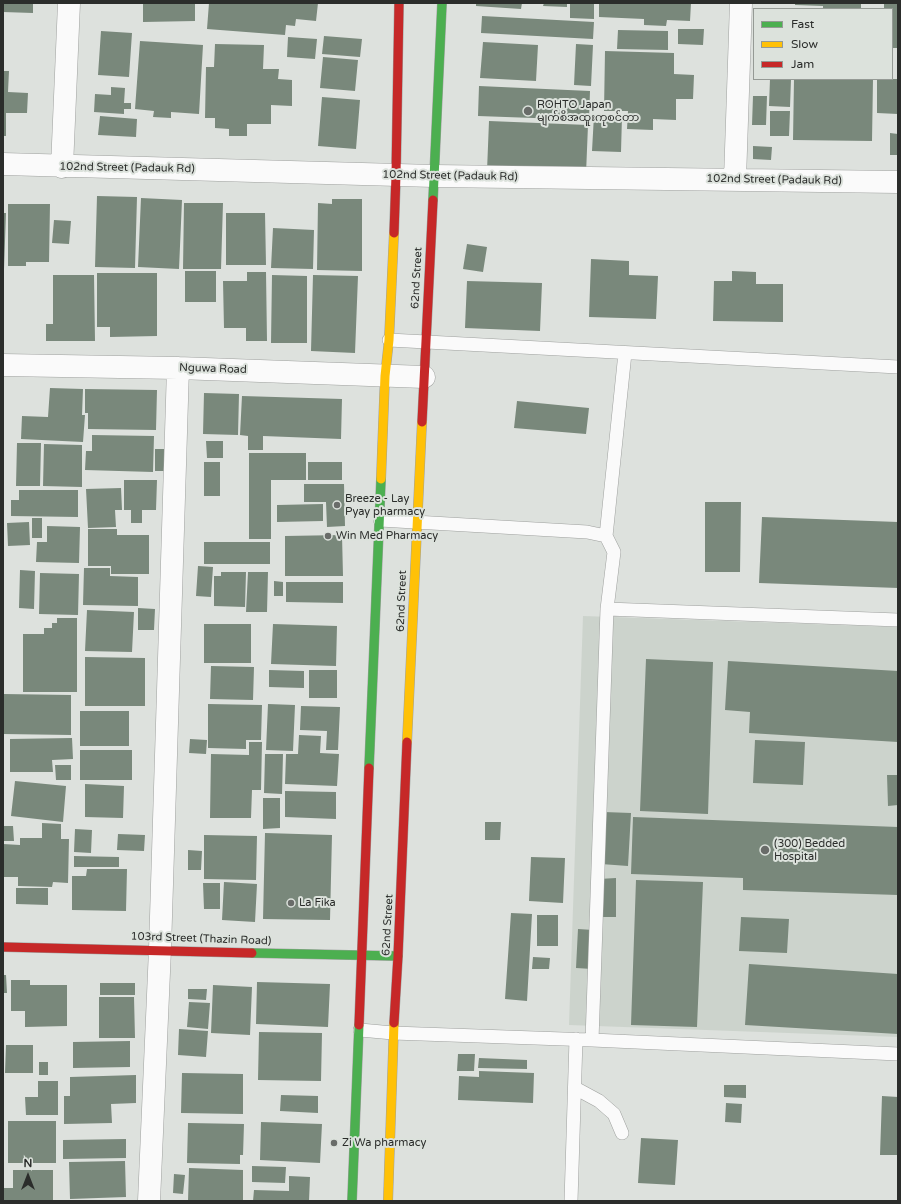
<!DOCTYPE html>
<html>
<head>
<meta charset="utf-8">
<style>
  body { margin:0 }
  #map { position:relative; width:901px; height:1204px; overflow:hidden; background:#dde1dd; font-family:"Varela Round",sans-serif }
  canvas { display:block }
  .frame { position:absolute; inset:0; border:4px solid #2b2d2b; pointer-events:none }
  .legend { position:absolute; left:753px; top:8px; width:140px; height:72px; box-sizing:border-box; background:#dce2dc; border:1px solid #959a95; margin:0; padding:5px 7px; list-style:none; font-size:12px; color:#2b2d2b }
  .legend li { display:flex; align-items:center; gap:8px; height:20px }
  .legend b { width:20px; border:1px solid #959a95 }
  .north { position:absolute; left:8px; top:1156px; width:40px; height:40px; -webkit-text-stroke:3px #dce2dc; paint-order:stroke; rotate:0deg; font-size:11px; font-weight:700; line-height:16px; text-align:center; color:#2b2d2b }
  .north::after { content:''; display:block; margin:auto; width:14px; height:18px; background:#2b2d2b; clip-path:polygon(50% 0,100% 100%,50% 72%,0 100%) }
</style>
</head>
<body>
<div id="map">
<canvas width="901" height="1204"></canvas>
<div class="frame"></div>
<ul class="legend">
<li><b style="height:5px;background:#4caf50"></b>Fast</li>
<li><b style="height:5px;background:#ffc107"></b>Slow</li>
<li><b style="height:5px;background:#c62828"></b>Jam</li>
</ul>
<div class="north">N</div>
</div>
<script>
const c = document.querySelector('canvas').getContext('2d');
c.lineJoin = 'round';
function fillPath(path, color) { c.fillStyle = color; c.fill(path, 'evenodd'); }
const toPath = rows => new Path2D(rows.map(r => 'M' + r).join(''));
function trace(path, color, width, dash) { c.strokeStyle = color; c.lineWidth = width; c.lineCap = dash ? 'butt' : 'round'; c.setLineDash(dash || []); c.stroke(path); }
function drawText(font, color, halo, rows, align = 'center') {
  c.font = font + ' "Varela Round","Noto Sans Myanmar",sans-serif'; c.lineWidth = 4; c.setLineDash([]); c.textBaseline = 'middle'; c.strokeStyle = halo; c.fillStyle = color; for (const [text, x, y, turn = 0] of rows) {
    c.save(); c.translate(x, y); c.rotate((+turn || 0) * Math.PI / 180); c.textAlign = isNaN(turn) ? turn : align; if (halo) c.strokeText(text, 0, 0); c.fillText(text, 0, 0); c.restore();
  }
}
const built = toPath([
  [583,616,898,627,898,1037,569,1025]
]);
const building = toPath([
  [3,3,33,3,33,13,3,12],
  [143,3,195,3,195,21,143,22],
  [209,3,318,3,316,21,296,19,295,26,286,25,285,35,207,29],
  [476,3,522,3,521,9,476,6],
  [544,3,567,3,567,7,543,6],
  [570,3,594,3,594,19,570,18],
  [599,3,691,3,690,21,667,20,666,26,644,25,644,19,599,17],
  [795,3,861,3,861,9,823,9,823,6,795,5],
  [884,3,898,3,898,48,892,48,892,9,884,9],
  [482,16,594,22,593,39,481,33],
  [678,29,704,29,703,45,678,44],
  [618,30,668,31,668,50,617,49],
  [101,31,132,33,129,77,98,75],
  [324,36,362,39,360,57,322,54],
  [288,37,317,39,315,59,287,57],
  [140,41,203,45,199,114,171,112,171,118,153,117,154,111,135,109],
  [483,42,538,45,536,81,480,78],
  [215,44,264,45,263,69,279,69,278,79,292,80,292,106,271,105,271,124,247,124,247,136,229,136,229,129,215,128,215,118,205,118,206,67,214,67],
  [576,44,593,45,591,86,574,85],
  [605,51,674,53,674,74,694,75,693,99,676,99,676,120,653,119,653,130,627,129,628,111,604,111],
  [323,57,358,60,355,91,320,88],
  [3,71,9,71,8,92,28,93,27,113,6,113,6,136,3,136],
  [770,79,791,79,790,107,769,106],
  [794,79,873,79,872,141,793,140],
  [877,79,898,79,898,114,877,113],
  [479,86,590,91,589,120,478,116],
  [111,87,125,88,124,103,131,103,131,109,124,109,124,114,94,112,95,94,111,95],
  [753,96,767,96,766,125,752,125],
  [322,97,360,100,356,149,318,146],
  [770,111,790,111,789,136,770,136],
  [594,115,622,116,621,152,592,151],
  [100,116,137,119,136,137,98,135],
  [489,121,588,125,586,174,487,171],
  [890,133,898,134,898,155,890,155],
  [753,146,772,147,771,160,753,159],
  [97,196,137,197,135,268,95,267],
  [141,198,182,200,179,269,138,267],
  [332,199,362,199,362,271,317,270,318,203,332,204],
  [184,203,223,203,221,269,183,269],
  [8,204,50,204,49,262,26,262,26,266,8,266],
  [3,213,6,213,4,269,3,269],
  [226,213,265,213,266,265,226,265],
  [54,220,71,221,69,244,52,243],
  [273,228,314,230,313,269,271,268],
  [467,244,487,247,483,272,463,269],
  [591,259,629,261,629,275,658,276,656,319,589,317],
  [185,271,216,271,216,302,185,302],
  [732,271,756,272,756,284,783,284,783,322,713,321,714,281,732,281],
  [247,272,266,272,267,341,246,341,246,328,224,328,223,281,247,281],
  [97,273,157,273,157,336,110,337,110,327,97,327],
  [53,275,94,275,95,341,46,341,46,324,53,324],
  [272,275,307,276,307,343,271,343],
  [313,275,358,276,355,353,311,351],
  [467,281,542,283,540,331,465,328],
  [50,388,83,389,82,415,85,415,83,442,21,439,22,416,48,417],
  [85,389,157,390,156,430,88,429,88,413,85,413],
  [204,393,239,394,238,435,203,434],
  [242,396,342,399,341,439,263,436,263,450,248,450,248,436,240,435],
  [517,401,589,408,586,434,514,428],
  [92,435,154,436,153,472,85,470,86,451,92,451],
  [206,441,223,441,223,458,207,458],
  [17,443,41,443,40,486,16,486],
  [44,444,82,445,82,487,43,486],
  [155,449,166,449,166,471,155,471],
  [249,453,306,453,306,480,271,480,271,539,249,539],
  [204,462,220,462,220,496,204,496],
  [308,462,342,462,342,480,308,480],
  [124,480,157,480,156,510,142,510,142,523,131,523,131,510,124,510],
  [304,484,344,484,345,526,327,527,326,502,304,502],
  [121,488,122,510,115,510,116,527,88,528,86,489],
  [19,490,78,490,78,517,11,516,11,500,19,500],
  [705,502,741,502,740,572,705,572],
  [323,504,323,521,277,522,277,505],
  [762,517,898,522,898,588,759,583],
  [32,518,42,518,42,538,32,538],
  [29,522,30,545,8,546,7,523],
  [47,526,80,527,79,563,36,562,37,542,47,542],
  [88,529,117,529,117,535,149,535,149,574,111,574,111,566,88,566],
  [342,535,343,576,285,576,285,536],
  [204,542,270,542,270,564,204,564],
  [198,566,213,567,211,597,196,596],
  [84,568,110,568,110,576,138,577,138,606,83,605],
  [20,570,35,571,34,609,19,608],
  [221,572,246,572,245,607,214,606,214,576,221,576],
  [248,572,268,572,267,612,246,612],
  [40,573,79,574,78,615,39,614],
  [274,581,283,582,283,596,274,596],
  [286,582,343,582,343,603,286,602],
  [138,608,155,609,154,630,138,630],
  [87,610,134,612,132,652,85,651],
  [57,618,77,618,77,692,23,692,23,634,44,634,44,628,52,628,52,623,57,623],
  [204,624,251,624,251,663,204,663],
  [273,624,337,626,336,666,271,664],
  [85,657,145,658,145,706,85,706],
  [646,659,713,662,708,814,640,811],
  [728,661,898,671,898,742,749,733,750,712,725,710],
  [211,666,254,667,253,700,210,699],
  [269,670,304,671,304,688,269,687],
  [309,670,337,670,337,698,309,698],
  [3,694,71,695,71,735,3,734],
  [208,704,262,705,261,740,246,740,246,749,208,748],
  [268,704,295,705,293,751,266,750],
  [301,706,340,707,338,750,326,750,327,731,300,730],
  [80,711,129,711,129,746,80,746],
  [299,735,321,736,320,753,339,754,337,786,285,784,286,754,298,754],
  [72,738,73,759,52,760,53,772,10,772,10,739],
  [190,739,207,740,206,754,189,753],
  [755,740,805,742,803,785,753,783],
  [249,742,262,742,261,790,252,790,251,818,210,818,211,754,249,755],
  [80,750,132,750,132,780,80,780],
  [265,754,283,754,282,794,264,793],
  [55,765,71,765,71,780,56,780],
  [887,775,898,775,898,805,888,806],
  [15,781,66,786,63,822,11,816],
  [85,784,124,786,123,818,85,817],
  [285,791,336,792,336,819,285,817],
  [263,798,280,798,280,828,263,829],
  [604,812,631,813,628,866,601,864],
  [633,817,898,827,898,895,743,890,743,878,631,874],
  [485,822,501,822,500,840,485,840],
  [42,823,61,824,61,839,69,839,68,883,53,882,52,887,18,886,18,877,3,877,3,844,20,845,20,838,42,838],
  [3,826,13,826,14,841,3,841],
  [75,829,92,830,91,853,74,852],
  [265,833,332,835,330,920,263,919],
  [118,834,145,835,144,851,117,850],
  [204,835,257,836,256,880,204,879],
  [188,850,202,851,201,870,188,870],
  [74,856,119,857,119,867,74,867],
  [531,857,565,858,563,903,529,901],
  [87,869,127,869,126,911,72,910,72,876,86,876],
  [616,878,616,917,600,917,599,879],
  [636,880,703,882,697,1027,631,1025],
  [224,882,257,884,255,922,222,920],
  [203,883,220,883,220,909,204,909],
  [16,888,48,888,48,905,16,904],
  [511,913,532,914,527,1001,505,999],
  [537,915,558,915,558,946,537,946],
  [741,917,789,919,787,953,739,951],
  [578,929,593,930,592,969,576,968],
  [533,957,550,958,549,969,532,969],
  [749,964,898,974,898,1034,745,1025],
  [3,975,6,975,7,993,3,993],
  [11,980,30,980,30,985,67,985,67,1026,25,1027,25,1011,11,1011],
  [257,982,330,984,328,1027,256,1024],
  [100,983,135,983,135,995,100,995],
  [213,985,252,987,250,1035,211,1033],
  [188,989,207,989,206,1000,188,999],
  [99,997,134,997,135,1038,99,1038],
  [189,1002,210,1003,208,1029,187,1027],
  [179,1029,208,1031,206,1057,178,1055],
  [259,1032,322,1033,321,1081,258,1080],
  [130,1041,130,1067,73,1068,73,1042],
  [6,1045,33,1045,33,1073,5,1073],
  [458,1054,475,1054,474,1071,457,1071],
  [479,1058,527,1060,527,1069,478,1068],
  [39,1062,48,1062,48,1075,39,1075],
  [479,1071,534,1073,533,1103,458,1100,459,1076,479,1077],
  [182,1073,243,1074,243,1114,181,1113],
  [136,1075,136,1103,111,1104,112,1123,64,1124,64,1096,70,1096,70,1077],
  [38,1081,58,1081,58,1115,26,1115,25,1097,38,1097],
  [724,1085,746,1085,746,1098,724,1097],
  [281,1095,318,1096,318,1113,280,1111],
  [882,1096,898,1097,898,1155,880,1155],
  [726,1103,742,1104,741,1123,725,1122],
  [8,1121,56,1121,56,1163,8,1163],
  [261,1122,322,1124,320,1163,260,1160],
  [188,1123,244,1124,243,1155,240,1155,240,1164,187,1163],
  [641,1138,678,1140,675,1185,638,1183],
  [126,1139,126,1158,63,1159,63,1140],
  [125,1161,126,1197,70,1199,69,1162],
  [252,1166,286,1167,285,1183,252,1182],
  [189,1168,243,1170,243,1201,188,1201],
  [13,1170,53,1170,53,1201,4,1200,4,1188,13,1188],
  [174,1174,185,1175,183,1194,173,1193],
  [289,1176,310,1177,309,1201,253,1201,254,1190,289,1191]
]);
const lane = toPath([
  [389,340,898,367],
  [380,520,587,532,606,536,614,552,607,609],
  [606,536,625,353],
  [360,1030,393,1033,592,1040,898,1054],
  [592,1040,607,609,898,620],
  [575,1088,599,1101,614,1114,622,1133],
  [571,1201,576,1039]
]);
const street = toPath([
  [3,164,434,176,898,182],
  [62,167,69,3],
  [735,179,741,3],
  [3,365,178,368,424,377],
  [149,1201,160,949,178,368]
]);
const fast = toPath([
  [433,200,442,3],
  [369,768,381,479],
  [252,953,398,956],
  [352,1201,359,1025]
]);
const slow = toPath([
  [381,479,385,376,389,340,394,233],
  [407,742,422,422],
  [388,1201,394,1023]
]);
const jam = toPath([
  [394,233,396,175,399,3],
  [422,422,433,200],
  [3,947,252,953],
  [394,1023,398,956,407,742],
  [359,1025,369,768]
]);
const markers = [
  [528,111,5,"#696c69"],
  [337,505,4,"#696c69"],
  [328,536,4,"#696c69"],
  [765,850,5,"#696c69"],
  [291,903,4,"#696c69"],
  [334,1143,4,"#696c69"]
];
const poiNames = [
  ["ROHTO Japan",537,105],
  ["မျက်စိအထူးကုစင်တာ",537,118],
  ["Breeze - Lay",345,499],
  ["Pyay pharmacy",345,512],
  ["Win Med Pharmacy",336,536],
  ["(300) Bedded",774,844],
  ["Hospital",774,857],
  ["La Fika",299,903],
  ["Zi Wa pharmacy",342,1143]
];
const streetNames = [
  ["102nd Street (Padauk Rd)",127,168,1],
  ["102nd Street (Padauk Rd)",450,176,1],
  ["102nd Street (Padauk Rd)",774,180,1],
  ["62nd Street",417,278,-87],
  ["Nguwa Road",213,369,2],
  ["62nd Street",402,601,-88],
  ["62nd Street",388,925,-87],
  ["103rd Street (Thazin Road)",201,939,2]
];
fillPath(built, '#ccd3cc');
fillPath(building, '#79887b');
trace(lane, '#9ea09e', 14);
trace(street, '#9ea09e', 23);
trace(fast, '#9ea09e', 10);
trace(slow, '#9ea09e', 10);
trace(jam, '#9ea09e', 10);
trace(lane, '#fafafa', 13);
trace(street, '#fafafa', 22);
trace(fast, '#4caf50', 9);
trace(slow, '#ffc107', 9);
trace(jam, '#c62828', 9);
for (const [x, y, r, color] of markers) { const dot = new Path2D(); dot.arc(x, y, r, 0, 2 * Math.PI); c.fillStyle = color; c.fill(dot); trace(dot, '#dce2dc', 1.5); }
drawText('11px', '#2b2d2b', '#dce2dc', poiNames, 'left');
drawText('11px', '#2b2d2b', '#dce2dc', streetNames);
</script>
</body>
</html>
